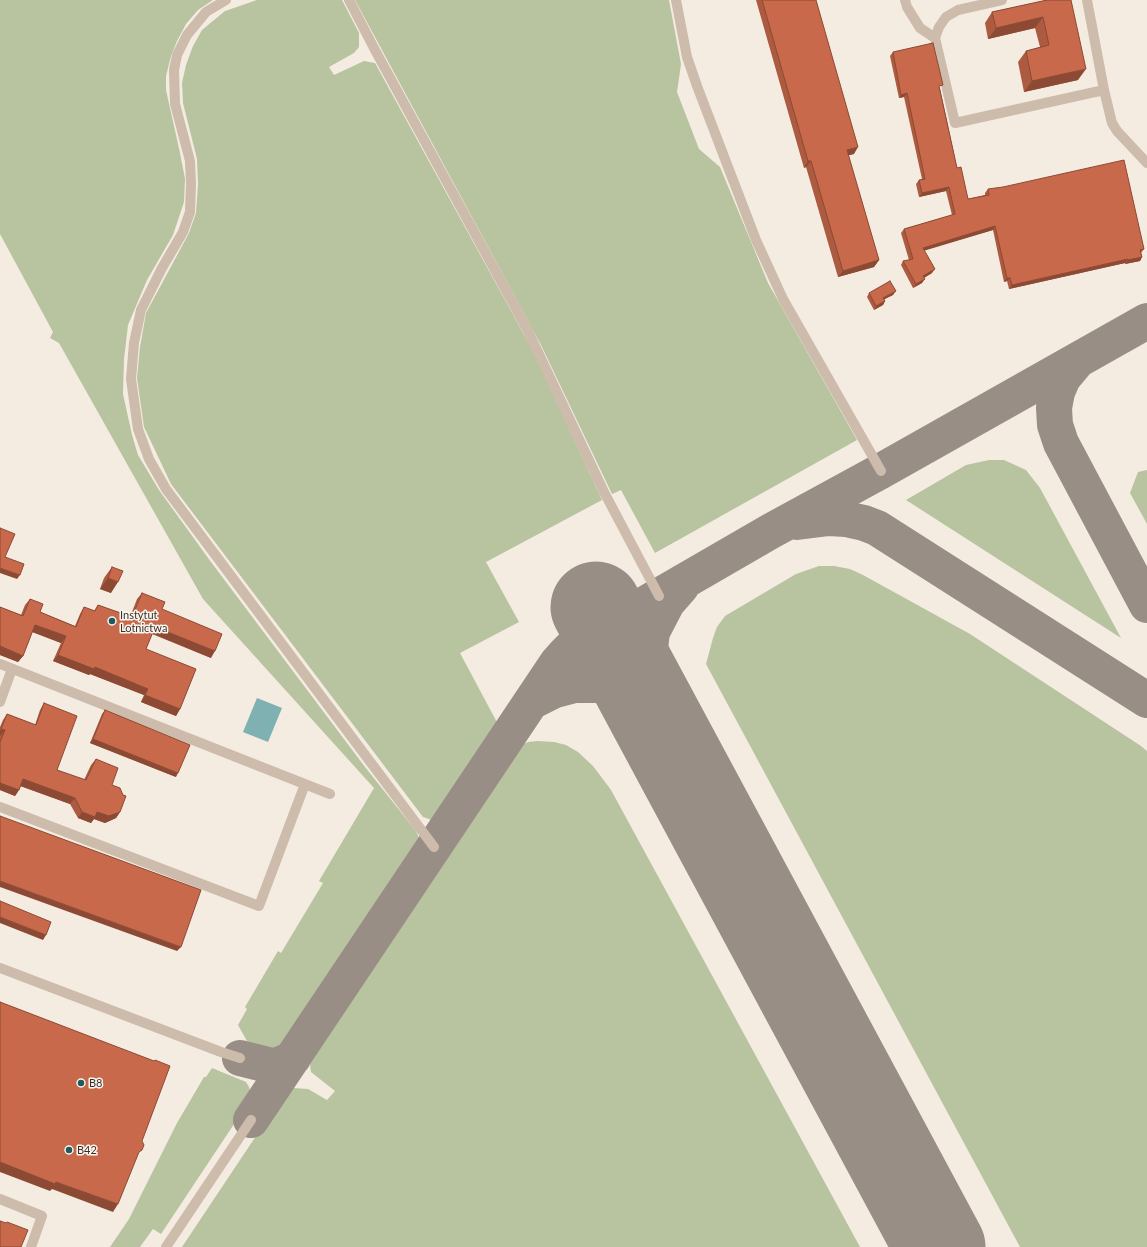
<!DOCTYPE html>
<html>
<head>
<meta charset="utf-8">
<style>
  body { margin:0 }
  canvas { display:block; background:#f4ebe1 }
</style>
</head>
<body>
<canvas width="1147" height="1247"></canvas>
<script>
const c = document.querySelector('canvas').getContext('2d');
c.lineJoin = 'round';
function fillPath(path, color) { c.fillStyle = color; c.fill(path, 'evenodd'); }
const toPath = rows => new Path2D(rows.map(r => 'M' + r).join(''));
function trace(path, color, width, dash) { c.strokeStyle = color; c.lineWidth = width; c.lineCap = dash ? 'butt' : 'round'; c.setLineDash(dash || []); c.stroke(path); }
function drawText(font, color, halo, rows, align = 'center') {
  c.font = font + ' Lato,sans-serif'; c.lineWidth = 3; c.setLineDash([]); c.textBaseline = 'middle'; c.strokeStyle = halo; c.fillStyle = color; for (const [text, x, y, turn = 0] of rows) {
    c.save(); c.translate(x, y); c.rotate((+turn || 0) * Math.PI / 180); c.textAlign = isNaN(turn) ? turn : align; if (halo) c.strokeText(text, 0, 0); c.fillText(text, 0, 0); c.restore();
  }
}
const green = toPath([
  [0,0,213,0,198,10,186,24,177,41,171,56,166,76,166,90,180,153,185,179,184,202,173,235,147,280,128,325,124,359,123,394,132,435,138,455,159,490,211,562,365,767,416,831,419,838,417,851,292,1038,279,1046,271,1048,262,1047,247,1041,238,1025,247,1009,245,1007,278,951,281,953,323,883,319,881,374,788,203,599,59,343,50,338,53,332,0,234],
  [257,0,342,0,359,33,359,47,354,53,329,67,334,75,364,61,375,63,533,351,602,500,486,562,519,622,460,653,500,728,440,817,432,820,423,817,171,484,144,427,137,378,140,347,146,313,189,233,196,213,198,184,197,159,183,103,182,83,186,65,193,46,202,30,225,11],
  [355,0,669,0,681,64,677,92,699,149,720,167,768,283,857,440,655,553,621,490,612,494,541,345],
  [989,460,1004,460,1026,470,1040,488,1121,638,906,500,966,465],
  [1147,470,1147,524,1130,493,1138,472],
  [819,566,834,566,850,569,863,575,970,634,1141,746,1147,751,1147,1247,1020,1247,706,664,713,638,717,627,725,616,796,574],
  [538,741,554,742,566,745,578,752,593,766,611,790,860,1247,182,1247,284,1094,293,1088,308,1089,327,1100,335,1091,311,1072,309,1057,515,750,519,746,528,742],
  [212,1068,246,1082,249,1087,251,1094,250,1100,161,1234,153,1229,140,1247,110,1247,129,1219,177,1123,204,1077,206,1077]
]);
const water = toPath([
  [257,698,282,708,268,742,243,732]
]);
const taxiway = toPath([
  [1078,360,1063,378,1057,392,1054,408,1055,425,1061,443,1147,605],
  [797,522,829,518,846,519,864,523,877,528,1147,700],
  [533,701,555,690,574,685,599,685,622,689,653,712],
  [653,712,650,681,649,656,652,632,667,603,681,587],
  [240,1058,272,1066,281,1064,293,1058],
  [251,1120,557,663,565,654,574,645,771,531,881,471,1147,321]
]);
const runway = toPath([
  [596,607,940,1247]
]);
const minor = toPath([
  [226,0,206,12,187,35,177,55,174,70,175,104,190,161,191,184,190,212,183,232,162,268,141,310,134,343,131,379,138,429,149,459,166,489,434,847],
  [349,0,375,50,528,331,604,492,659,596],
  [676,0,687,57,697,86,756,240,783,299,881,471],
  [905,0,907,7,920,28,935,38,955,123,1104,90],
  [1087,0,1104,90,1112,123,1117,131,1147,163],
  [935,38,939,27,946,17,958,10,1002,0],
  [0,664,330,794],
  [0,702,12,669],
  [0,807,259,906,305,784],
  [0,968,221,1052,240,1058],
  [0,1199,42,1216,31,1247],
  [166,1247,251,1120]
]);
const wall = toPath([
  [756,0,816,0,854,154,848,155,879,260,874,267,838,277,806,167,804,168],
  [1047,0,1078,80,1024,92,1018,62,1026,51,1040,47,1035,28,988,39,985,23,992,12],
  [893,52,940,89,957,168,968,199,985,195,985,193,988,189,1144,249,1141,253,1142,257,1140,261,1125,264,1125,263,1009,289,1007,281,1004,282,993,230,924,250,932,273,924,278,922,283,913,288,901,265,903,261,909,260,901,233,904,229,952,215,946,191,919,197,916,184,919,180,922,179,904,97,899,98,890,56],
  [869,293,893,295,884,299,885,301,883,305,874,310,867,297],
  [112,567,111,593,100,589,104,578],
  [142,593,162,609,211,658,152,634,146,649,180,709,176,716,141,702,144,695,90,674,89,675,53,661,61,643,32,632,23,656,18,662,0,655,0,607,21,615,25,605,30,599,40,612,75,626,80,614,84,607,94,611,98,605,130,617,137,599],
  [44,703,57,770,84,780,91,765,96,759,112,785,120,812,116,818,105,823,94,819,91,823,78,818,70,804,20,786,19,790,15,796,0,790,0,727,3,720,7,714,35,725,40,710],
  [105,710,176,777,90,743,102,714]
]);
const shadedWall = toPath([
  [1043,17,1035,28,988,39,996,28],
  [1086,69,1078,80,1024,92,1032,81],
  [907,93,904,97,899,98,901,95],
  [858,147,854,154,842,157,847,150],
  [808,161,811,161,806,167,804,168],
  [949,187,946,191,919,197,922,193],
  [995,226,993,230,920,252,923,248],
  [1142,257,1140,261,1125,264,1128,260],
  [1128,259,1125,263,1009,289,1012,285],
  [879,260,874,267,838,277,843,271],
  [935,269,932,273,920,280,923,276],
  [1007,278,1010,278,1007,281,1004,282],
  [925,279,922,283,913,288,916,284],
  [896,291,893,295,881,301,883,298],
  [885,301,883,305,874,310,876,306],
  [0,568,20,575,17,579,0,573],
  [108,578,118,582,111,593,100,589],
  [35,625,66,636,61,643,30,631],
  [155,627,215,651,211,658,151,633],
  [0,646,23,656,18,662,0,655],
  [58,655,95,667,148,689,144,695,90,674,89,675,53,661],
  [145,695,180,709,176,716,141,702],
  [1,729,5,730,0,736,0,731],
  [93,739,178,773,176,777,90,743],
  [23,779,75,798,70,804,18,785],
  [0,783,19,790,15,796,0,790],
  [82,812,120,812,116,818,105,823,94,819,91,823,78,818],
  [0,881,181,947,177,951,0,887],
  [0,917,46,935,43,940,0,923],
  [0,1162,56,1182,118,1204,113,1212,52,1189,50,1191,0,1172]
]);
const building = toPath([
  [762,0,816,0,858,147,847,150,879,260,843,271,811,161,808,161,762,0],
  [1047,0,1071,0,1086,69,1032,81,1026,51,1049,45,1043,17,996,28,992,12,1047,0],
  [933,43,943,85,939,86,957,168,961,167,968,199,989,195,988,189,1003,187,1124,160,1144,249,1140,250,1142,257,1128,260,1128,259,1012,285,1010,278,1007,278,995,226,923,248,935,269,923,276,925,279,916,284,903,261,913,259,904,229,955,214,949,187,922,193,919,180,925,179,907,93,901,95,893,52,933,43],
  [890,281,896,291,883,298,885,301,876,306,869,293,890,281],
  [0,528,15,534,5,557,24,564,20,575,0,568,0,528],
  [112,567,123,571,118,582,108,578,112,567],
  [142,593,165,602,162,609,222,634,215,651,155,627,146,649,196,669,180,709,145,695,148,689,95,667,94,669,58,655,66,636,35,625,23,656,0,646,0,607,23,616,30,599,43,604,40,612,76,627,84,607,95,611,98,605,132,617,142,593],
  [44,703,77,716,57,770,86,780,96,759,118,768,112,785,120,788,123,795,126,796,120,812,109,816,97,812,95,817,82,812,75,798,23,779,19,790,0,783,0,742,5,730,1,729,7,714,36,725,44,703],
  [105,710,190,745,178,773,93,739,105,710],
  [0,816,201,890,181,947,0,881,0,816],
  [0,901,51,922,46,935,0,917,0,901],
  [0,1002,154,1061,155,1060,170,1066,142,1141,144,1145,142,1150,139,1152,118,1204,56,1182,55,1184,0,1162,0,1002],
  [0,1221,6,1223,7,1222,28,1230,21,1247,0,1247,0,1221]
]);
const markers = [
  [112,621,4,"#1f5a5e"],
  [81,1083,4,"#1f5a5e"],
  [69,1150,4,"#1f5a5e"]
];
const poiNames = [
  ["Instytut",120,615],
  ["Lotnictwa",120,628],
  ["B8",89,1083],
  ["B42",77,1150]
];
fillPath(green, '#b8c4a0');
fillPath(water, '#7fb0b2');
trace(taxiway, '#988e86', 36);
trace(runway, '#988e86', 91);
trace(minor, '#cdbbac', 10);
fillPath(wall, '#ac5a40');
fillPath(shadedWall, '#8c4a34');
fillPath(building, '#c8694b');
trace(building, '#8c4a34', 1);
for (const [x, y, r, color] of markers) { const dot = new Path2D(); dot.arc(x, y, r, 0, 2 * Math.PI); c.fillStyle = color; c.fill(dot); trace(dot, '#fbf5ee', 1.5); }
drawText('11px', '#3b302b', '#fbf5ee', poiNames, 'left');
</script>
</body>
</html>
